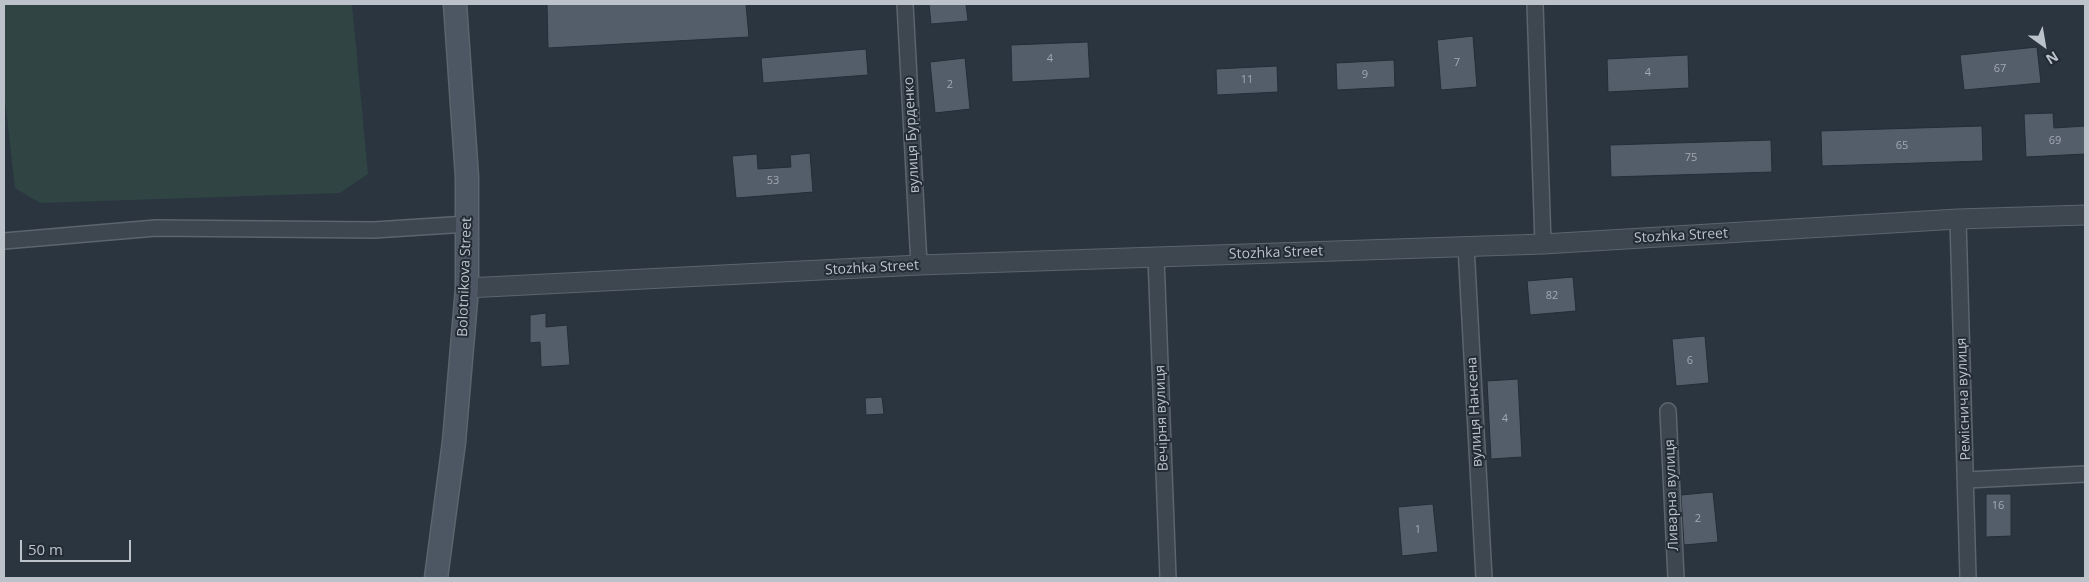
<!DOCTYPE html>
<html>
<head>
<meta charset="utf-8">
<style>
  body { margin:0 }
  #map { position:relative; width:2089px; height:582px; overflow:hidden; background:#2a3540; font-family:"Open Sans",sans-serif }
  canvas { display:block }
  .frame { position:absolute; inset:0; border:5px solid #bbc2ca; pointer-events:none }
  .north { position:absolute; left:2019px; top:20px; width:50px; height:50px; -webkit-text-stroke:4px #232b35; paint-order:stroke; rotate:148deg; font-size:14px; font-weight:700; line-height:20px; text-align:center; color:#bbc2ca }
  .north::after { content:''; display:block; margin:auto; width:18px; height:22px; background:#bbc2ca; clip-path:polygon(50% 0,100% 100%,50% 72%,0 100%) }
  .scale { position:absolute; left:20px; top:540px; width:111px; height:22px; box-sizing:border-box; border:2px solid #bbc2ca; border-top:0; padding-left:6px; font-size:15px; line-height:18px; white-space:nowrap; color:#bbc2ca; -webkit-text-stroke:4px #232b35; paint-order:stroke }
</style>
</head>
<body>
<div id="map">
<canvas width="2089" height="582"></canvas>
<div class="frame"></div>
<div class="north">N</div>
<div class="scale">50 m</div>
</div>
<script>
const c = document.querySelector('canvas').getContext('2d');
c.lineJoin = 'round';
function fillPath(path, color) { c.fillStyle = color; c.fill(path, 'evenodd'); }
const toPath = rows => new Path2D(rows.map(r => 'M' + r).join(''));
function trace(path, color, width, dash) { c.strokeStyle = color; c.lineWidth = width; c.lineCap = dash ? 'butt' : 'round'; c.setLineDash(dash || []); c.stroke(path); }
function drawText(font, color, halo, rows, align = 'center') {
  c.font = font + ' "Open Sans",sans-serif'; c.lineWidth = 4; c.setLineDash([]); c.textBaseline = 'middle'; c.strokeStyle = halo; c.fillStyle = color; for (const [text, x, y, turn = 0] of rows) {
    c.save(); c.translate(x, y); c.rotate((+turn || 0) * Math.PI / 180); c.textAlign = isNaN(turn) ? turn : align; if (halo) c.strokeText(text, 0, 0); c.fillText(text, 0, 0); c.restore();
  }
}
const green = toPath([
  [4,4,352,4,368,174,340,193,40,203,15,188,4,91]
]);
const building = toPath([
  [547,4,746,4,749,37,548,48,547,4],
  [929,4,966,4,968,21,931,24,929,4],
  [1473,36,1477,87,1441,90,1437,40,1473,36],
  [1088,42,1090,78,1012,82,1011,45,1088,42],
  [2037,47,2041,83,1964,90,1960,55,2037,47],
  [866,49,868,75,763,83,761,58,866,49],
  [1688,55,1689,88,1608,92,1607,59,1688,55],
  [965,58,970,109,935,113,930,62,965,58],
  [1394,60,1395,87,1337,90,1336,63,1394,60],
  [1277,66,1278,92,1217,95,1216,69,1277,66],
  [2053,113,2054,128,2085,126,2085,154,2026,157,2024,114,2053,113],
  [1982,126,1983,161,1822,166,1821,131,1982,126],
  [1771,140,1772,172,1611,177,1610,145,1771,140],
  [810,153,813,192,736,198,732,156,757,154,758,169,791,167,790,155,810,153],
  [1573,277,1576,311,1530,315,1527,281,1573,277],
  [546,313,546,327,567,325,570,365,541,367,540,342,530,343,530,315,546,313],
  [1705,336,1709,383,1676,386,1672,339,1705,336],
  [1518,379,1522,457,1491,459,1487,381,1518,379],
  [882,397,884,414,866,415,865,398,882,397],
  [1713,492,1718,542,1684,545,1681,495,1713,492],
  [1986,494,2011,494,2011,536,1986,537,1986,494],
  [1433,504,1438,552,1402,556,1398,507,1433,504]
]);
const minor = toPath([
  [905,4,919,265],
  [1535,4,1543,244],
  [1958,219,1968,578],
  [4,241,156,228,374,230,467,224],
  [1466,246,1484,578],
  [1156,257,1168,578],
  [1668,411,1676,578],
  [1967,480,2085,474]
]);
const tertiary = toPath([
  [467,288,919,265,1543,244,1958,219,2085,215]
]);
const secondary = toPath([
  [436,578,454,442,467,288,467,177,455,4]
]);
const numberNames = [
  ["4",1050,59],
  ["7",1457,63],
  ["67",2000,69],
  ["4",1648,73],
  ["9",1365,75],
  ["11",1247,80],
  ["2",950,85],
  ["69",2055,141],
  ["65",1902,146],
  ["75",1691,158],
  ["53",773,181],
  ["82",1552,296],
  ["6",1690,361],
  ["4",1505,419],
  ["16",1998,506],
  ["2",1698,519],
  ["1",1418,530]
];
const streetNames = [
  ["вулиця Бурденко",912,135,-93],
  ["Stozhka Street",1681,236,-3],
  ["Stozhka Street",1276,253,-2],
  ["Stozhka Street",872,268,-3],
  ["Bolotnikova Street",465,277,-88],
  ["Реміснича вулиця",1964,399,-92],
  ["вулиця Нансена",1475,412,-93],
  ["Вечірня вулиця",1162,418,-92],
  ["Ливарна вулиця",1672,495,-92]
];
fillPath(green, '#2f4443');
fillPath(building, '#545e6a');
trace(building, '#252d37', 1);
trace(minor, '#5c646d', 18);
trace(tertiary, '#5c646d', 21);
trace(secondary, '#5c646d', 25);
trace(minor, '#3e4750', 15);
trace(tertiary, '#3e4750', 19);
trace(secondary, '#4d5663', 22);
drawText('11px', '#a1a9b2', null, numberNames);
drawText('14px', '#bbc2ca', '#232b35', streetNames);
</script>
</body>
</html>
